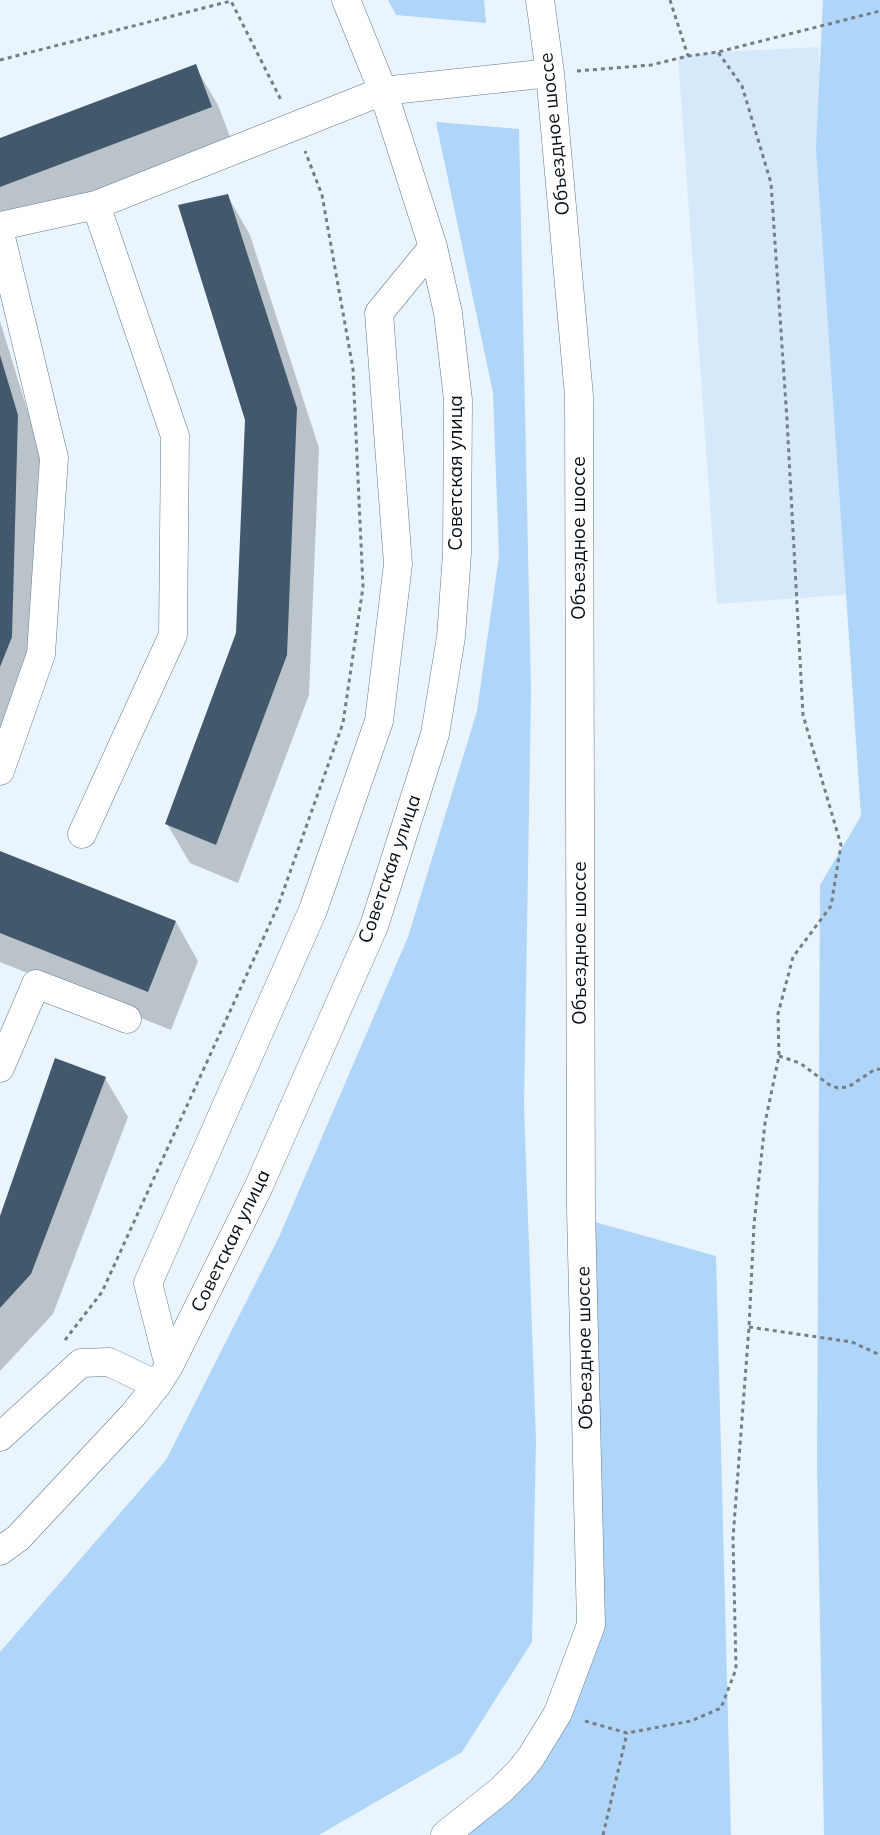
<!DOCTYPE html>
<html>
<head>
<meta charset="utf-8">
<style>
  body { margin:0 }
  canvas { display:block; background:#e9f4fd }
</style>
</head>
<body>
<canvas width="880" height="1835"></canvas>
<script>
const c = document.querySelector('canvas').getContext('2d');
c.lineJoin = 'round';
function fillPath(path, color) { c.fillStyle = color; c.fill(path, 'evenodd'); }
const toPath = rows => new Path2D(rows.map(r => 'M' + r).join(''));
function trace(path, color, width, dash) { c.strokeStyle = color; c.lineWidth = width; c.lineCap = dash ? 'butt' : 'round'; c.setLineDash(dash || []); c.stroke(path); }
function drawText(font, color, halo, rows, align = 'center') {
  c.font = font + ' Mulish,sans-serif'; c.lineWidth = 5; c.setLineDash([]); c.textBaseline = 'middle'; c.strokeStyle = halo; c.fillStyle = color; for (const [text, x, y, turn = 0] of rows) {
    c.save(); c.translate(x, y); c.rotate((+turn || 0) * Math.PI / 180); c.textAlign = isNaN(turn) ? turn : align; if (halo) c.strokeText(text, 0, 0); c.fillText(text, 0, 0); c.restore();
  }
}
const built = toPath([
  [818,47,856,594,717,604,678,57,718,52]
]);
const green = toPath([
  [388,0,484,0,486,23,396,15],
  [823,0,880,0,880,1835,824,1835,817,1466,820,885,861,816,816,148],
  [436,122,519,129,531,692,524,1107,536,1440,532,1642,462,1752,319,1835,0,1835,0,1652,166,1460,279,1237,408,937,477,711,499,556,493,393],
  [588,1220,716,1256,731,1835,455,1835,524,1776,597,1621]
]);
const shadow = toPath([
  [195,66,218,105,234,147,0,234,0,139],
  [227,195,250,235,319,448,309,695,238,883,190,863,167,824,238,633,246,420],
  [0,321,41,455,34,677,0,764],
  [0,852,176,922,198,961,171,1030,0,962],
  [105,1078,128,1117,53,1314,0,1371,0,1217]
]);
const building = toPath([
  [196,64,212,107,0,187,0,138],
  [228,194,297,408,287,655,216,845,165,824,236,633,245,420,178,205],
  [0,355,18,415,12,637,0,667],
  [0,851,176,921,148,992,0,933],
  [55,1058,106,1077,31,1274,0,1308,0,1216]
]);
const path = toPath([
  [670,0,688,56],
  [0,60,231,1,282,102],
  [577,71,651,65,688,56,718,52,880,11],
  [779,1056,800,1063,828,1084,838,1088,848,1087,874,1070,880,1069],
  [749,1327,852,1342,880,1355],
  [65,1340,102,1292,278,906,343,723,363,587,353,369,322,195,305,151],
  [585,1721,627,1733,691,1721,721,1708,736,1669,733,1538,749,1327,754,1224,765,1123,779,1056,778,1014,793,957,831,906,841,845,803,715,787,420,771,183,742,86,718,52],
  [603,1835,627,1733]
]);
const minor = toPath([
  [0,226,96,205,383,91,550,73],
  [0,233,54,458,41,654,0,771],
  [82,834,173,635,175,436,96,205],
  [0,1068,36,984,127,1019],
  [169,1366,148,1283,313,910,379,721,398,564,379,313,433,247],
  [0,1437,81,1363,109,1362,157,1385],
  [0,1551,18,1538,133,1415,157,1385,169,1366,258,1188,374,926,435,734,451,637,457,553,458,400,448,313,433,247,383,91,346,0],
  [445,1835,501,1790,520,1771,531,1757,558,1713,591,1625,581,1210,579,396,550,73,540,0]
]);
const streetNames = [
  ["Объездное шоссе",555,134,-96],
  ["Советская улица",456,473,-90],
  ["Объездное шоссе",579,538,-90],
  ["Советская улица",390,869,-71],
  ["Объездное шоссе",580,943,-90],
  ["Советская улица",231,1241,-64],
  ["Объездное шоссе",585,1348,-91]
];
fillPath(built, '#d5e9fa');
fillPath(green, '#afd6f8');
fillPath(shadow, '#0003');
fillPath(building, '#42596d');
trace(minor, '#617a8f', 29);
trace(path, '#747e86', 3, [4, 4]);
trace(minor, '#fff', 28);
drawText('19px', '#050e16', '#fff', streetNames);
</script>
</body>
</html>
